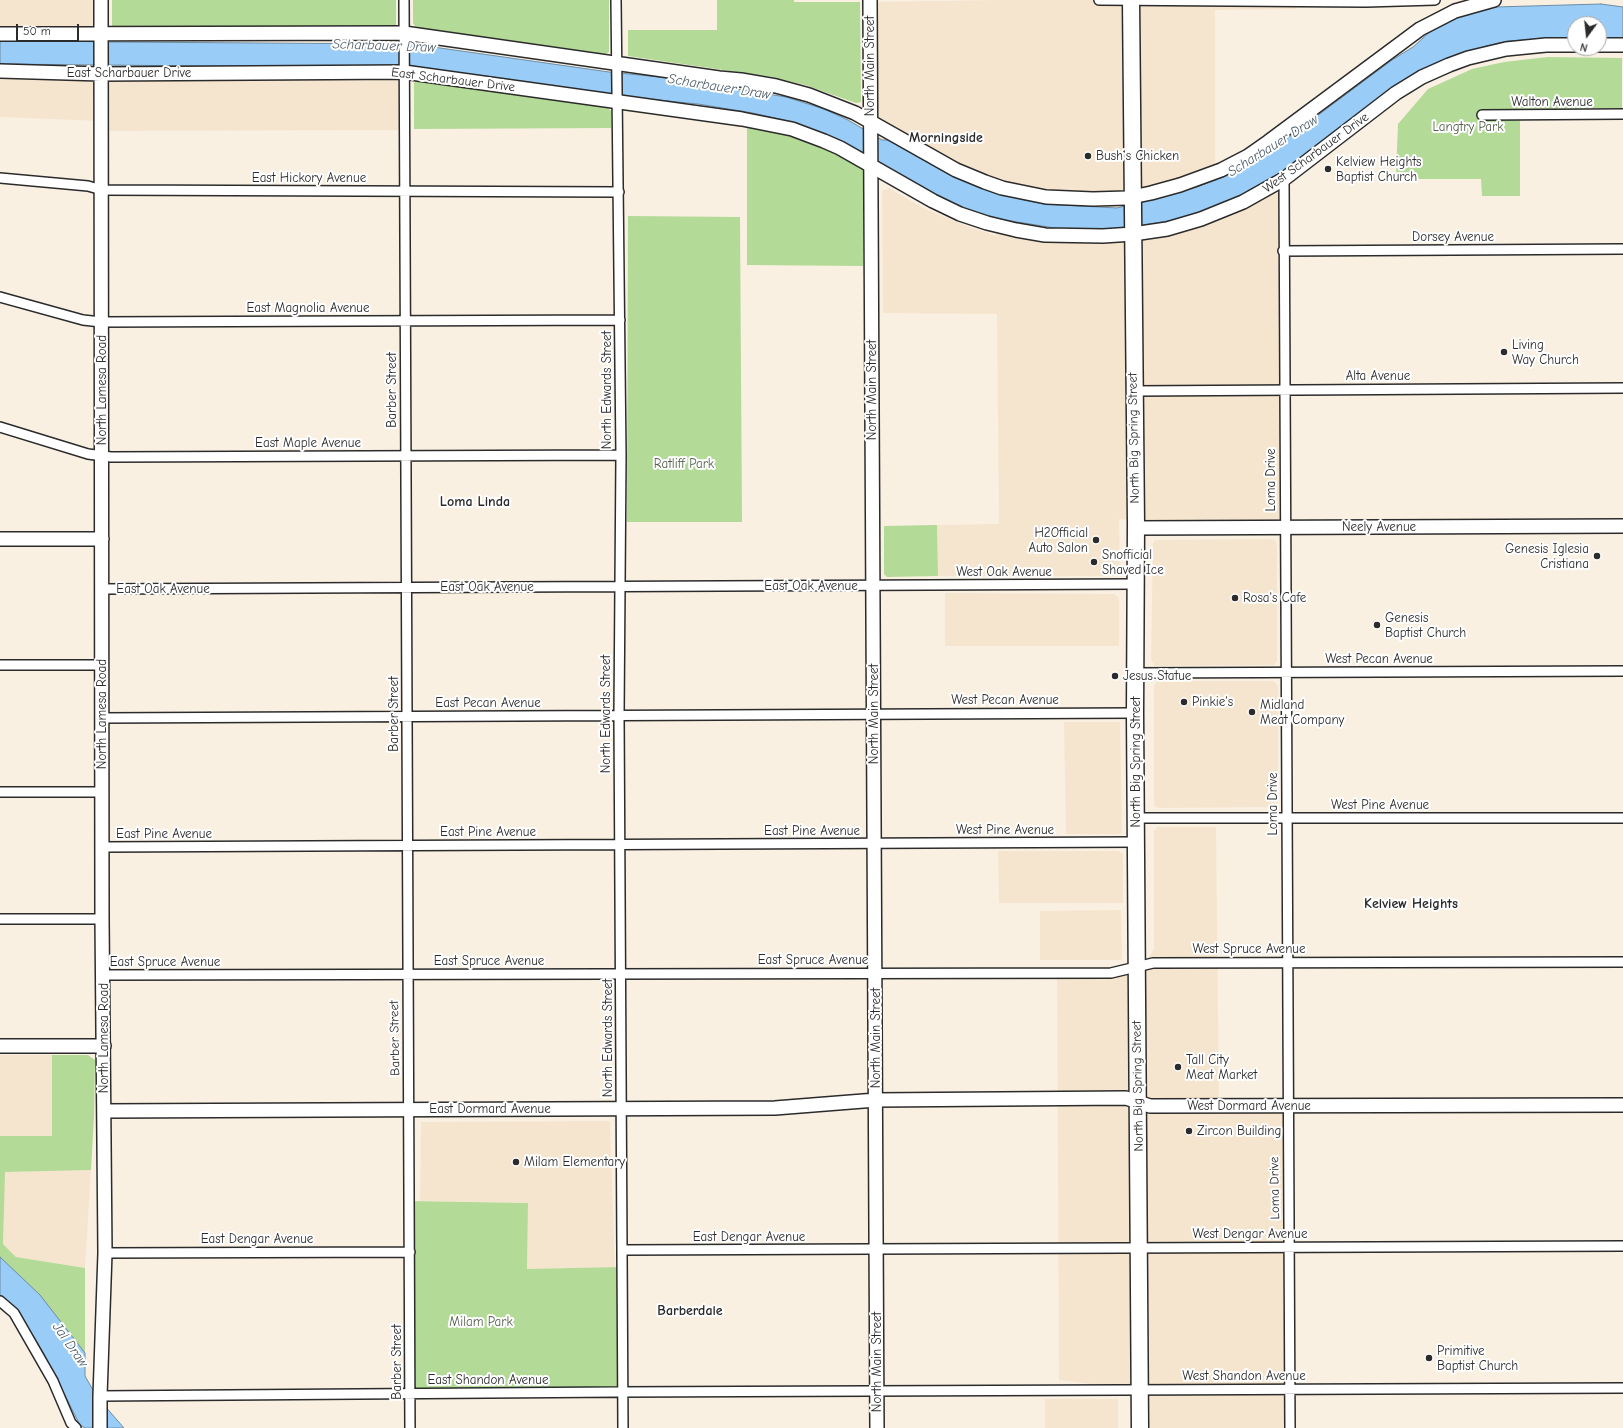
<!DOCTYPE html>
<html>
<head>
<meta charset="utf-8">
<style>
  body { margin:0 }
  #map { position:relative; width:1623px; height:1428px; overflow:hidden; background:#f9f0e2; font-family:"Comic Neue",sans-serif }
  canvas { display:block }
  .north { position:absolute; left:1567px; top:16px; width:40px; height:40px; box-sizing:border-box; background:#fff; border:1px solid #aaa; border-radius:50%; rotate:195deg; font-size:11px; font-weight:700; line-height:16px; text-align:center; color:#2b2b2b }
  .north::after { content:''; display:block; margin:auto; width:14px; height:18px; background:#2b2b2b; clip-path:polygon(50% 0,100% 100%,50% 72%,0 100%) }
  .scale { position:absolute; left:16px; top:24px; width:63px; height:18px; box-sizing:border-box; border:2px solid #2b2b2b; border-top:0; padding-left:5px; font-size:12px; line-height:14px; white-space:nowrap; color:#2b2b2b; -webkit-text-stroke:3px #fff; paint-order:stroke }
</style>
</head>
<body>
<div id="map">
<canvas width="1623" height="1428"></canvas>
<div class="north">N</div>
<div class="scale">50 m</div>
</div>
<script>
const c = document.querySelector('canvas').getContext('2d');
c.lineJoin = 'round';
function fillPath(path, color) { c.fillStyle = color; c.fill(path, 'evenodd'); }
const toPath = rows => new Path2D(rows.map(r => 'M' + r).join(''));
function trace(path, color, width, dash) { c.strokeStyle = color; c.lineWidth = width; c.lineCap = dash ? 'butt' : 'round'; c.setLineDash(dash || []); c.stroke(path); }
function drawText(font, color, halo, rows, align = 'center') {
  c.font = font + ' "Comic Neue",sans-serif'; c.lineWidth = 4; c.setLineDash([]); c.textBaseline = 'middle'; c.strokeStyle = halo; c.fillStyle = color; for (const [text, x, y, turn = 0] of rows) {
    c.save(); c.translate(x, y); c.rotate((+turn || 0) * Math.PI / 180); c.textAlign = isNaN(turn) ? turn : align; if (halo) c.strokeText(text, 0, 0); c.fillText(text, 0, 0); c.restore();
  }
}
const built = toPath([
  [0,0,96,0,100,51,403,53,403,130,101,131,101,121,0,117],
  [999,0,1297,0,1297,9,1215,10,1215,191,1282,157,1285,528,1216,528,1119,519,1120,571,1116,576,938,576,937,525,999,524,997,314,883,313,882,191,889,188,923,208,964,225,997,236,982,201,872,142,870,2],
  [1273,539,1277,543,1277,661,1274,665,1155,666,1151,660,1153,543,1155,540],
  [945,593,1114,594,1119,598,1119,646,945,646],
  [1158,681,1274,681,1278,686,1278,802,1274,807,1159,808,1154,806,1154,685],
  [1064,722,1120,722,1122,834,1066,834],
  [1157,827,1216,827,1219,1106,1288,1105,1289,1428,1141,1428,1141,1390,1059,1380,1057,971,1140,971,1154,949,1154,831],
  [998,851,1118,851,1123,854,1123,903,999,903],
  [1121,910,1122,960,1040,960,1040,911],
  [0,1055,52,1055,52,1136,0,1136],
  [610,1121,615,1268,527,1269,528,1203,420,1201,421,1122],
  [91,1170,85,1268,16,1257,3,1244,4,1172],
  [1045,1399,1118,1399,1118,1428,1045,1428]
]);
const green = toPath([
  [112,0,396,0,396,25,391,30,112,28],
  [413,0,609,0,609,52,606,54,421,28,415,26,413,23],
  [717,0,794,0,794,2,860,2,861,102,856,103,805,85,771,77,628,56,628,30,717,30],
  [1548,57,1622,58,1622,108,1520,109,1520,196,1482,196,1481,179,1403,179,1396,176,1398,124,1428,89,1472,69,1504,62],
  [417,79,607,107,611,111,611,128,414,129,414,83],
  [747,127,792,136,830,150,863,168,863,266,747,265],
  [628,216,740,217,742,522,627,522],
  [937,525,938,576,887,577,884,574,884,526],
  [52,1055,88,1055,95,1060,94,1117,91,1170,5,1172,3,1244,16,1257,85,1268,85,1376,66,1397,31,1332,20,1316,0,1297,0,1136,52,1136],
  [409,1201,528,1203,527,1269,622,1267,623,1392,410,1393]
]);
const water = toPath([
  [1601,4,1623,7,1623,40,1599,38,1599,24,1575,24,1575,37,1508,41,1486,46,1462,55,1410,78,1385,93,1323,141,1283,174,1233,201,1180,219,1120,229,1067,230,993,218,961,207,926,193,898,176,883,164,860,151,839,140,797,123,753,113,698,104,608,95,412,68,0,64,0,40,111,42,412,44,609,72,669,78,786,97,824,109,848,120,882,140,888,140,948,174,978,187,1020,199,1045,204,1117,208,1197,187,1226,176,1262,157,1392,60,1413,47,1431,31,1459,17,1495,7,1601,4],
  [0,1257,40,1295,85,1353,85,1376,97,1397,124,1428,85,1428,80,1425,43,1352,31,1332,20,1316,0,1297,0,1257]
]);
const street = toPath([
  [404,0,410,1428],
  [616,0,621,455,619,715,623,1428],
  [1099,0,1366,2,1435,0],
  [1482,115,1623,114],
  [0,178,88,186,102,190,619,192],
  [1284,179,1290,1428],
  [1283,251,1623,249],
  [0,297,83,320,101,322,620,320],
  [1134,391,1623,388],
  [0,427,88,454,111,457,621,455],
  [102,589,1135,584],
  [0,665,102,665],
  [1135,673,1623,671],
  [102,718,1135,713],
  [0,792,103,792],
  [1136,818,1623,818],
  [103,847,1136,842],
  [0,919,102,919],
  [103,975,1111,973,1153,963,1623,962],
  [622,1250,1623,1246],
  [105,1253,410,1252],
  [0,1301,14,1313,53,1381,71,1423,76,1428],
  [100,1396,617,1392,1623,1388]
]);
const secondary = toPath([
  [870,0,877,1428],
  [0,34,404,33,719,78,741,80,776,86,809,95,855,113,956,170,985,182,1002,188,1046,197,1093,199,1127,198,1151,193,1180,185,1221,170,1248,156,1268,142,1420,29,1455,11,1494,0],
  [1599,45,1623,45],
  [0,71,101,74,404,72,742,119,792,129,824,141,840,148,933,201,960,214,987,223,1016,230,1045,235,1103,236,1133,234,1167,229,1201,219,1243,202,1284,179,1396,93,1422,77,1449,65,1468,58,1506,49,1546,45,1575,45],
  [1135,528,1623,526],
  [0,539,102,539],
  [0,1046,104,1046],
  [104,1111,775,1108,876,1100,1126,1098,1150,1106,1623,1105],
  [100,1428,100,1396,105,1253,102,919,101,0]
]);
const highway = toPath([
  [1131,0,1136,524,1135,713,1140,1428]
]);
const markers = [
  [1088,156,4,"#2b2b2b"],
  [1328,169,4,"#2b2b2b"],
  [1504,352,4,"#2b2b2b"],
  [1096,540,4,"#2b2b2b"],
  [1597,556,4,"#2b2b2b"],
  [1094,562,4,"#2b2b2b"],
  [1235,598,4,"#2b2b2b"],
  [1377,625,4,"#2b2b2b"],
  [1115,676,4,"#2b2b2b"],
  [1184,702,4,"#2b2b2b"],
  [1252,712,4,"#2b2b2b"],
  [1178,1067,4,"#2b2b2b"],
  [1189,1131,4,"#2b2b2b"],
  [516,1162,4,"#2b2b2b"],
  [1429,1358,4,"#2b2b2b"]
];
const streetNames = [
  ["North Main Street",870,66,-90],
  ["East Scharbauer Drive",129,73],
  ["East Scharbauer Drive",453,80,7],
  ["Walton Avenue",1552,102],
  ["West Scharbauer Drive",1316,153,-36],
  ["East Hickory Avenue",309,178],
  ["Dorsey Avenue",1453,237],
  ["East Magnolia Avenue",308,308],
  ["Alta Avenue",1378,376],
  ["North Lamesa Road",102,390,-90],
  ["Barber Street",392,390,-90],
  ["North Edwards Street",607,390,-90],
  ["North Main Street",872,390,-90],
  ["North Big Spring Street",1134,438,-91],
  ["East Maple Avenue",308,443],
  ["Loma Drive",1271,480,-90],
  ["Neely Avenue",1379,527],
  ["West Oak Avenue",1004,572],
  ["East Oak Avenue",811,586],
  ["East Oak Avenue",487,587],
  ["East Oak Avenue",163,589],
  ["West Pecan Avenue",1379,659],
  ["West Pecan Avenue",1005,700],
  ["East Pecan Avenue",488,703],
  ["North Lamesa Road",102,714,-90],
  ["Barber Street",394,714,-90],
  ["North Edwards Street",606,714,-90],
  ["North Main Street",874,714,-90],
  ["North Big Spring Street",1136,762,-90],
  ["Loma Drive",1273,804,-90],
  ["West Pine Avenue",1380,805],
  ["West Pine Avenue",1005,830],
  ["East Pine Avenue",812,831],
  ["East Pine Avenue",488,832],
  ["East Pine Avenue",164,834],
  ["West Spruce Avenue",1249,949],
  ["East Spruce Avenue",813,960],
  ["East Spruce Avenue",489,961],
  ["East Spruce Avenue",165,962],
  ["North Lamesa Road",104,1038,-90],
  ["Barber Street",395,1038,-91],
  ["North Edwards Street",608,1038,-90],
  ["North Main Street",876,1038,-90],
  ["North Big Spring Street",1138,1086,-91],
  ["West Dormard Avenue",1249,1106],
  ["East Dormard Avenue",490,1109],
  ["Loma Drive",1275,1188,-91],
  ["West Dengar Avenue",1250,1234],
  ["East Dengar Avenue",749,1237],
  ["East Dengar Avenue",257,1239],
  ["Barber Street",397,1362,-90],
  ["North Main Street",877,1362,-90],
  ["West Shandon Avenue",1244,1376],
  ["East Shandon Avenue",488,1380]
];
const parkNames = [
  ["Langtry Park",1468,127],
  ["Ratliff Park",684,464],
  ["Milam Park",481,1322]
];
const poiNames = [
  ["Bush's Chicken",1096,156],
  ["Kelview Heights",1336,162],
  ["Baptist Church",1336,177],
  ["Living",1512,345],
  ["Way Church",1512,360],
  ["H2Official",1088,533,"right"],
  ["Auto Salon",1088,548,"right"],
  ["Genesis Iglesia",1589,549,"right"],
  ["Cristiana",1589,564,"right"],
  ["Snofficial",1102,555],
  ["Shaved Ice",1102,570],
  ["Rosa's Cafe",1243,598],
  ["Genesis",1385,618],
  ["Baptist Church",1385,633],
  ["Jesus Statue",1123,676],
  ["Pinkie's",1192,702],
  ["Midland",1260,705],
  ["Meat Company",1260,720],
  ["Tall City",1186,1060],
  ["Meat Market",1186,1075],
  ["Zircon Building",1197,1131],
  ["Milam Elementary",524,1162],
  ["Primitive",1437,1351],
  ["Baptist Church",1437,1366]
];
const waterNames = [
  ["Scharbauer Draw",384,46,2],
  ["Scharbauer Draw",719,87,9],
  ["Scharbauer Draw",1273,146,-32],
  ["Jal Draw",70,1345,55]
];
const neighbourhoodNames = [
  ["Morningside",946,138],
  ["Loma Linda",475,502],
  ["Kelview Heights",1411,904],
  ["Barberdale",690,1311]
];
fillPath(built, '#f5e5ce');
fillPath(green, '#b3da96');
fillPath(water, '#99cdf7');
trace(water, '#6d8ca5', 1);
trace(street, '#2b2b2b', 12);
trace(secondary, '#2b2b2b', 16);
trace(highway, '#2b2b2b', 19);
trace(street, '#fff', 9);
trace(secondary, '#fff', 13);
trace(highway, '#fff', 16);
for (const [x, y, r, color] of markers) { const dot = new Path2D(); dot.arc(x, y, r, 0, 2 * Math.PI); c.fillStyle = color; c.fill(dot); trace(dot, '#fff', 1.5); }
drawText('13px', '#2b2b2b', '#fff', streetNames);
drawText('13px', '#54604b', '#fff', parkNames);
drawText('13px', '#2b2b2b', '#fff', poiNames, 'left');
drawText('italic 14px', '#4c5c68', '#fff', waterNames);
drawText('bold 14px', '#2b2b2b', '#fff', neighbourhoodNames);
</script>
</body>
</html>
